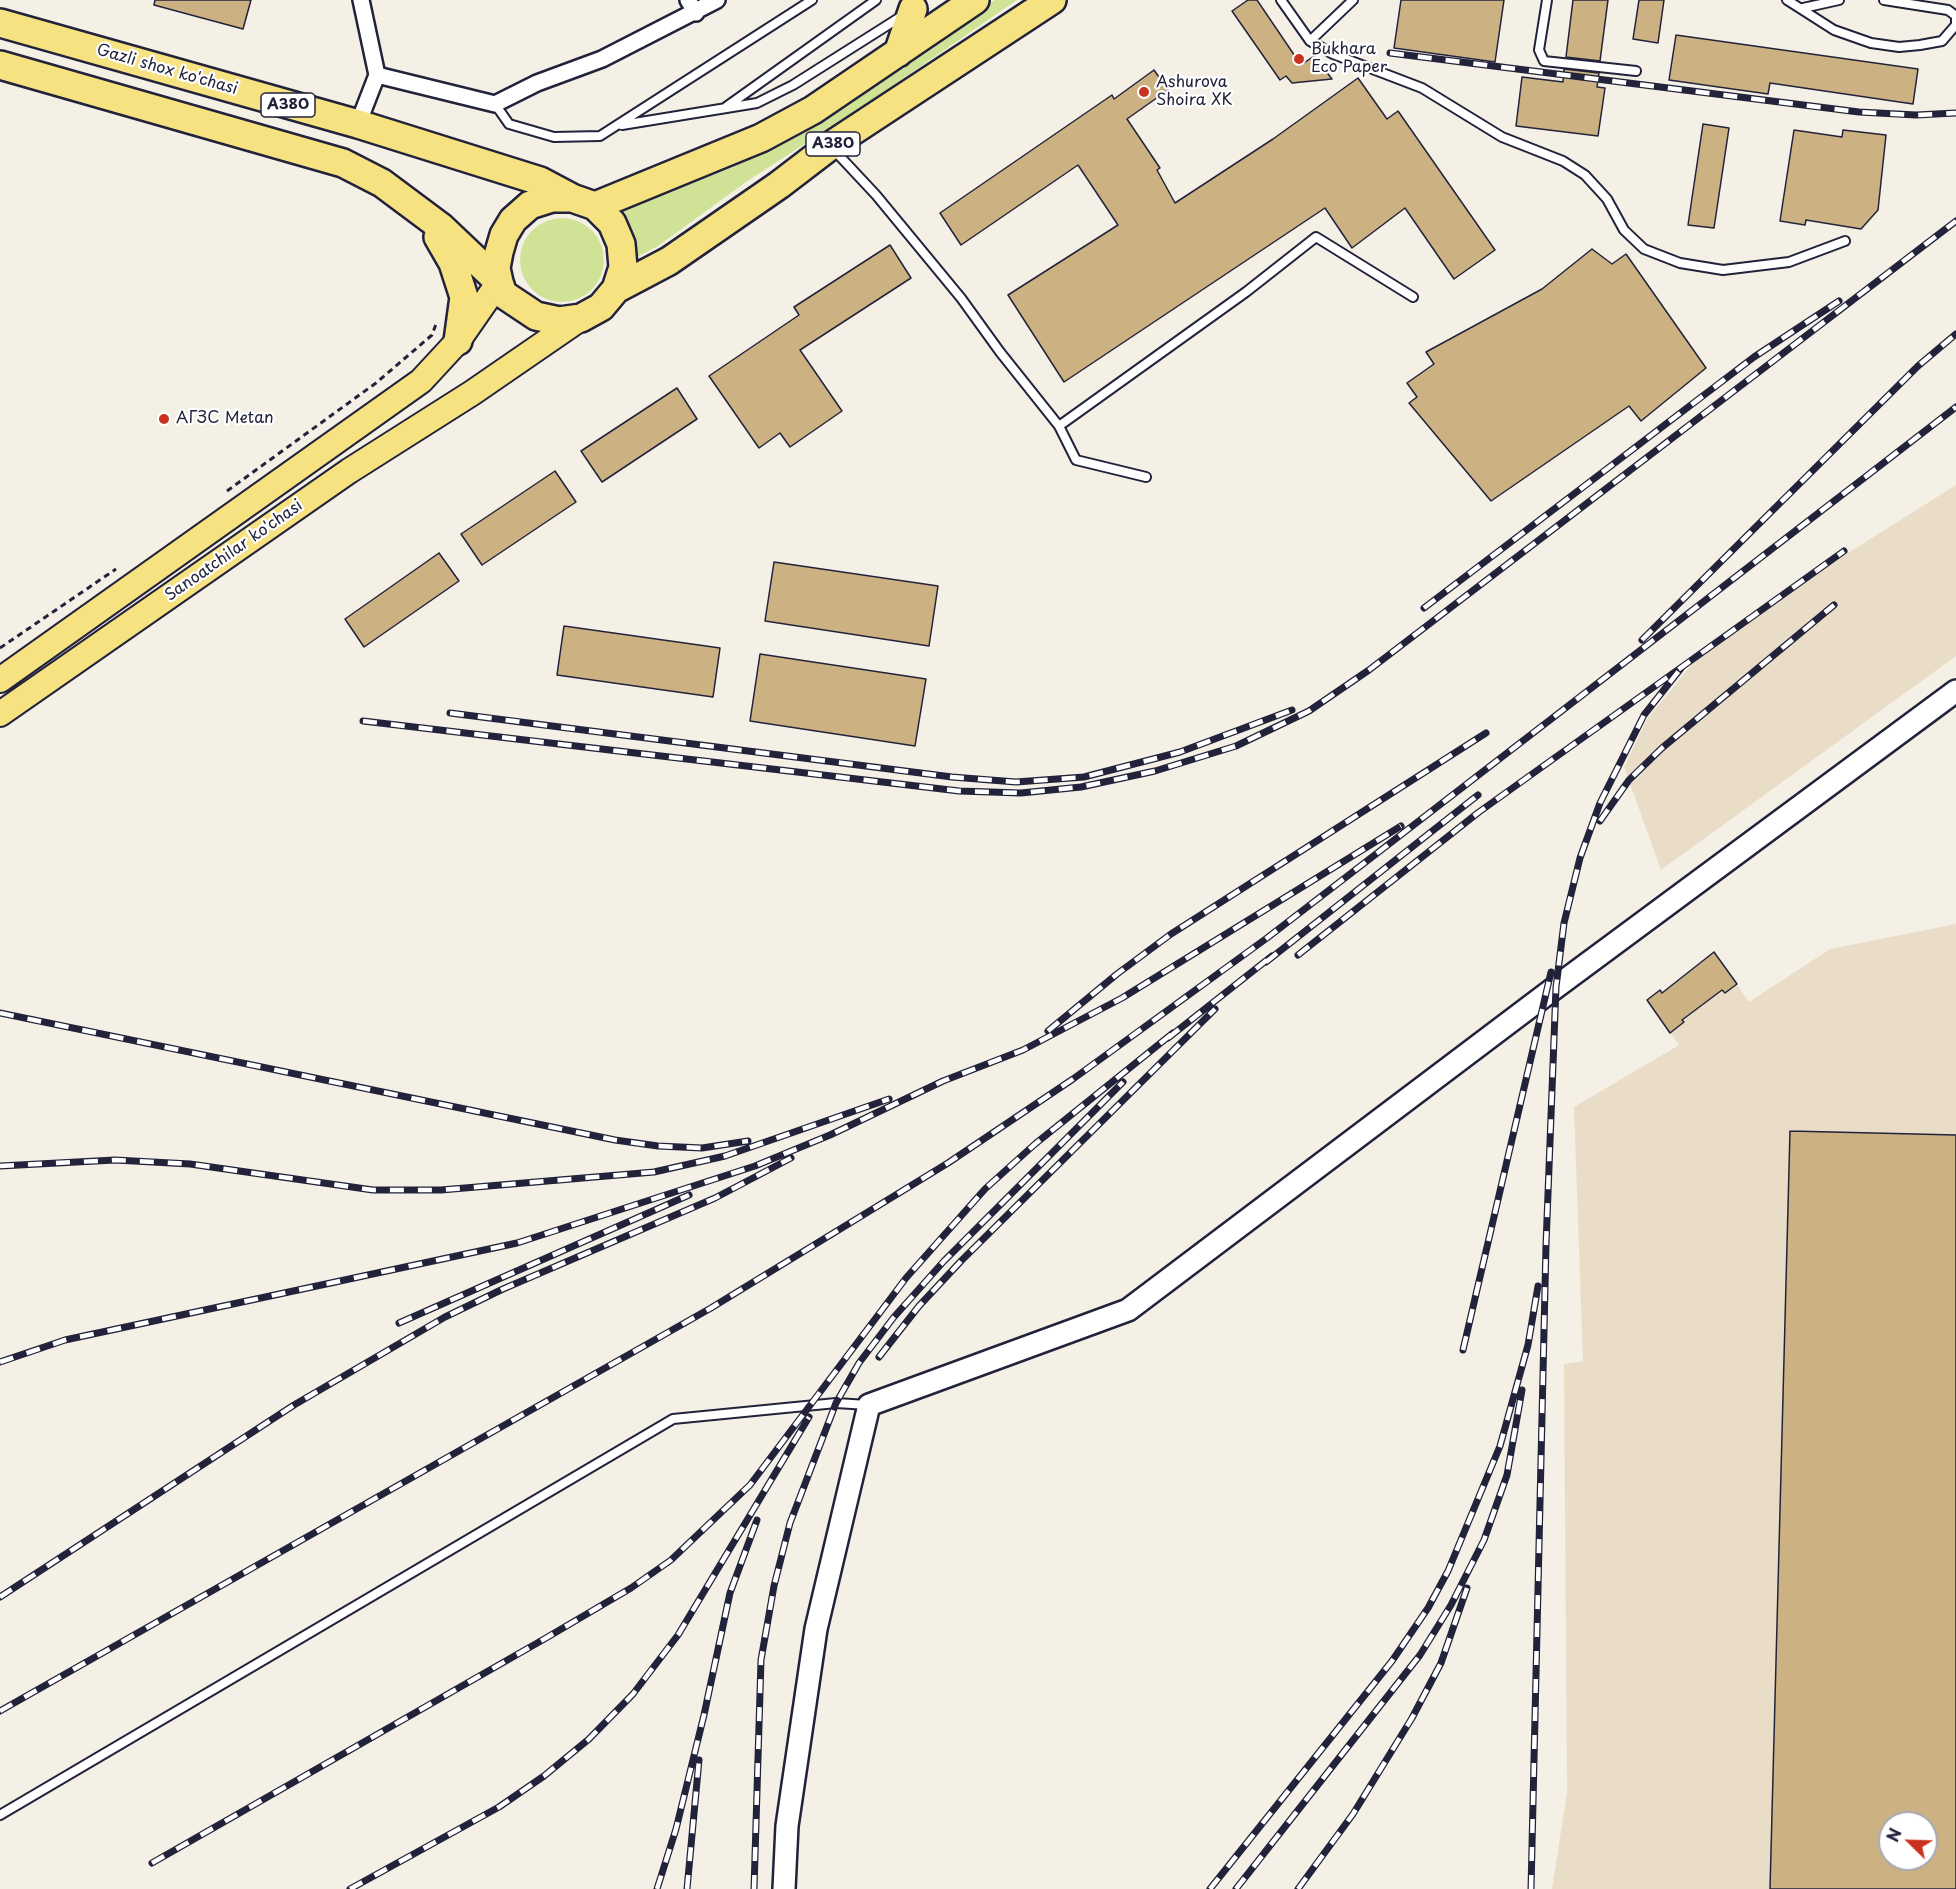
<!DOCTYPE html>
<html>
<head>
<meta charset="utf-8">
<style>
  body { margin:0 }
  #map { position:relative; width:1956px; height:1889px; overflow:hidden; background:#f5f0e6; font-family:"Playpen Sans",sans-serif }
  canvas { display:block }
  .north { position:absolute; left:1878px; top:1811px; width:60px; height:60px; box-sizing:border-box; background:#fff; border:2px solid #a7a7b1; border-radius:50%; rotate:293deg; font-size:16px; font-weight:700; line-height:24px; text-align:center; color:#22223b }
  .north::after { content:''; display:block; margin:auto; width:21px; height:27px; background:#c8321e; clip-path:polygon(50% 0,100% 100%,50% 72%,0 100%) }
</style>
</head>
<body>
<div id="map">
<canvas width="1956" height="1889"></canvas>
<div class="north">N</div>
</div>
<script>
const c = document.querySelector('canvas').getContext('2d');
c.lineJoin = 'round';
function fillPath(path, color) { c.fillStyle = color; c.fill(path, 'evenodd'); }
const toPath = rows => new Path2D(rows.map(r => 'M' + r).join(''));
function trace(path, color, width, dash) { c.strokeStyle = color; c.lineWidth = width; c.lineCap = dash ? 'butt' : 'round'; c.setLineDash(dash || []); c.stroke(path); }
function drawText(font, color, halo, rows, align = 'center') {
  c.font = font + ' "Playpen Sans",sans-serif'; c.lineWidth = 4.5; c.setLineDash([]); c.textBaseline = 'middle'; c.strokeStyle = halo; c.fillStyle = color; for (const [text, x, y, turn = 0] of rows) {
    c.save(); c.translate(x, y); c.rotate((+turn || 0) * Math.PI / 180); c.textAlign = isNaN(turn) ? turn : align; if (halo) c.strokeText(text, 0, 0); c.fillText(text, 0, 0); c.restore();
  }
}
const built = toPath([
  [1956,485,1956,656,1661,870,1624,767,1647,719,1693,663,1796,586],
  [1956,924,1956,1889,1552,1889,1567,1793,1564,1364,1583,1361,1574,1107,1679,1045,1647,1000,1660,990,1663,993,1714,952,1749,1002,1830,949],
  [1890,1823,1926,1823,1926,1859,1890,1859]
]);
const green = toPath([
  [995,0,1017,0,872,100,746,182,658,246,637,257,634,235,624,211,733,167,790,140],
  '520 260a42 42 0 1 1 84 0a42 42 0 1 1-84 0Z'
]);
const building = toPath([
  [155,0,251,0,243,29,154,5,155,0],
  [1248,0,1257,0,1301,65,1314,56,1332,79,1292,83,1286,76,1280,80,1232,11,1248,0],
  [1401,0,1504,0,1495,62,1394,48,1401,0],
  [1573,0,1608,0,1600,61,1566,57,1573,0],
  [1639,0,1664,0,1658,43,1633,39,1639,0],
  [1676,35,1918,69,1913,104,1770,83,1768,94,1669,80,1676,35],
  [1564,69,1599,73,1597,87,1605,88,1598,136,1516,126,1522,77,1563,82,1564,69],
  [1154,70,1168,90,1127,119,1160,168,1157,170,1175,203,1273,139,1358,78,1387,119,1398,111,1495,250,1454,279,1405,208,1352,248,1325,208,1064,382,1008,295,1118,225,1078,165,961,245,940,213,1112,95,1114,99,1154,70],
  [1703,124,1729,128,1714,228,1688,225,1703,124],
  [1794,130,1842,137,1843,130,1886,135,1878,210,1861,229,1806,220,1805,225,1780,221,1794,130],
  [890,245,911,278,800,350,842,411,790,447,780,433,759,448,709,376,799,315,794,307,890,245],
  [1592,249,1612,264,1626,254,1706,368,1641,421,1629,406,1491,501,1409,403,1417,397,1407,383,1434,364,1426,352,1542,289,1592,249],
  [677,388,697,419,602,482,581,451,677,388],
  [555,471,576,502,482,565,461,534,555,471],
  [439,553,459,581,364,647,345,619,439,553],
  [774,562,938,586,929,646,765,621,774,562],
  [564,626,720,648,713,697,557,675,564,626],
  [760,654,926,679,915,746,750,721,760,654],
  [1714,952,1737,984,1725,993,1722,990,1682,1020,1684,1022,1670,1033,1647,1000,1660,990,1662,993,1714,952],
  [1790,1131,1956,1135,1956,1889,1770,1889,1790,1131],
  [1890,1823,1926,1823,1926,1859,1890,1859,1890,1823]
]);
const path = toPath([
  [227,491,376,383,432,335,436,324],
  [0,648,116,569]
]);
const lane = toPath([
  [1281,0,1310,41,1333,54,1422,88,1502,137,1563,161,1585,175,1607,199,1624,230,1644,249,1680,263,1723,270,1789,262,1845,241],
  [1547,0,1539,50,1544,61,1636,71],
  [1787,0,1834,30,1871,43,1899,47,1920,45,1942,41,1956,25,1956,16,1948,10,1884,0],
  [1803,8,1839,0],
  [1310,41,1353,0],
  [495,104,509,124,554,137,600,136,812,0],
  [726,107,876,0],
  [622,125,757,103,793,85,902,16],
  [833,149,876,195,961,298,1000,352,1059,426,1246,292,1316,237,1413,297],
  [1059,426,1076,460,1146,477],
  [0,1815,673,1419,836,1403,868,1405]
]);
const street = toPath([
  [688,0,696,13],
  [377,75,495,104,537,83,602,59,717,0],
  [358,124,377,75,361,0]
]);
const secondary = toPath([
  [784,1889,787,1826,816,1629,869,1405,1128,1310,1556,987,1956,691]
]);
const primary = toPath([
  [0,680,421,381,458,341,499,282],
  [0,714,349,471,472,393,581,318]
]);
const highway = toPath([
  [0,23,358,124,540,181,572,198],
  [898,53,913,9],
  [0,65,343,163,382,183,441,227,499,282],
  [552,198,572,198,595,206,612,223,621,244,623,267,616,289,601,307,581,318,559,321,536,316,503,294,499,282,496,268,499,252,504,235,513,220,530,205,552,198],
  [595,206,761,138,813,110,975,0],
  [438,237,453,263,464,297,458,341],
  [616,289,669,261,779,185,830,146,1052,0]
]);
const rail = toPath([
  [1390,53,1859,112,1916,115,1956,113],
  [1424,608,1754,357,1839,301],
  [1642,640,1918,366,1956,334],
  [450,713,952,777,1016,782,1084,777,1180,752,1292,710],
  [363,721,959,791,1021,793,1081,787,1155,771,1236,746,1309,711,1369,670,1956,221],
  [1600,821,1629,780,1662,748,1834,605],
  [1298,955,1479,812,1844,551],
  [1266,962,1478,795],
  [0,1013,615,1140,658,1146,702,1148,748,1141],
  [1048,1031,1117,974,1171,934,1486,733],
  [1168,1038,1272,956],
  [0,1166,115,1160,190,1164,373,1190,441,1190,654,1172,725,1156,889,1099],
  [399,1323,689,1195],
  [1463,1350,1551,972],
  [879,1357,919,1306,962,1260,1215,1009],
  [0,1362,65,1340,517,1243,755,1166,830,1135,943,1081,1023,1050,1122,998,1401,826],
  [0,1597,294,1405,445,1317,503,1289,715,1198,791,1158],
  [0,1711,711,1308,948,1163,1073,1079,1267,938,1956,407],
  [152,1863,546,1638,631,1588,671,1560,750,1485,906,1278,985,1189,1035,1144,1173,1033],
  [350,1889,499,1807,544,1776,589,1739,633,1694,678,1635,809,1417],
  [657,1889,676,1829,704,1715,730,1593,757,1520],
  [687,1889,699,1760],
  [754,1889,761,1660,774,1586,790,1523,836,1403,859,1363,894,1317,944,1261,1123,1082],
  [1210,1889,1392,1661,1428,1608,1448,1571,1500,1446,1528,1345,1538,1286],
  [1236,1889,1420,1655,1451,1605,1484,1540,1507,1475,1522,1390],
  [1298,1889,1353,1814,1412,1718,1441,1663,1467,1588],
  [1531,1889,1546,1245,1556,987,1564,923,1580,858,1600,803,1644,715,1682,667]
]);
const markers = [
  [1299,59,6,"#c8321e"],
  [1144,92,6,"#c8321e"],
  [164,419,6,"#c8321e"]
];
const shields = [
  [288,105,54],
  [833,144,54]
];
const shieldNames = [
  ["A380",288,105],
  ["A380",833,144]
];
const poiNames = [
  ["Bukhara",1311,50],
  ["Eco Paper",1311,68],
  ["Ashurova",1156,83],
  ["Shoira XK",1156,101],
  ["АГЗС Metan",176,419]
];
const streetNames = [
  ["Gazli shox ko'chasi",167,70,16],
  ["Sanoatchilar ko'chasi",234,551,-35]
];
fillPath(built, '#e9ddc8');
fillPath(green, '#cfe296');
fillPath(building, '#ccb282');
trace(building, '#22223b', 1.5);
trace(lane, '#22223b', 12);
trace(street, '#22223b', 20);
trace(secondary, '#22223b', 26);
trace(primary, '#22223b', 28);
trace(highway, '#22223b', 32);
trace(path, '#22223b', 3, [6, 4.5]);
trace(lane, '#fff', 8);
trace(street, '#fff', 15);
trace(secondary, '#fff', 21);
trace(primary, '#f7e281', 24);
trace(highway, '#f7e281', 27);
trace(rail, '#22223b', 7);
trace(rail, '#fff', 4.5, [14]);
for (const [x, y, r, color] of markers) { const dot = new Path2D(); dot.arc(x, y, r, 0, 2 * Math.PI); c.fillStyle = color; c.fill(dot); trace(dot, '#fff', 2); }
for (const [x, y, w] of shields) { const box = new Path2D(); box.roundRect(x - w / 2, y - 12, w, 24, 4.5); c.fillStyle = '#fff'; c.fill(box); trace(box, '#22223b', 1.5); }
drawText('bold 15px', '#22223b', null, shieldNames);
drawText('16px', '#22223b', '#fff', poiNames, 'left');
drawText('16px', '#22223b', '#fff', streetNames);
</script>
</body>
</html>
